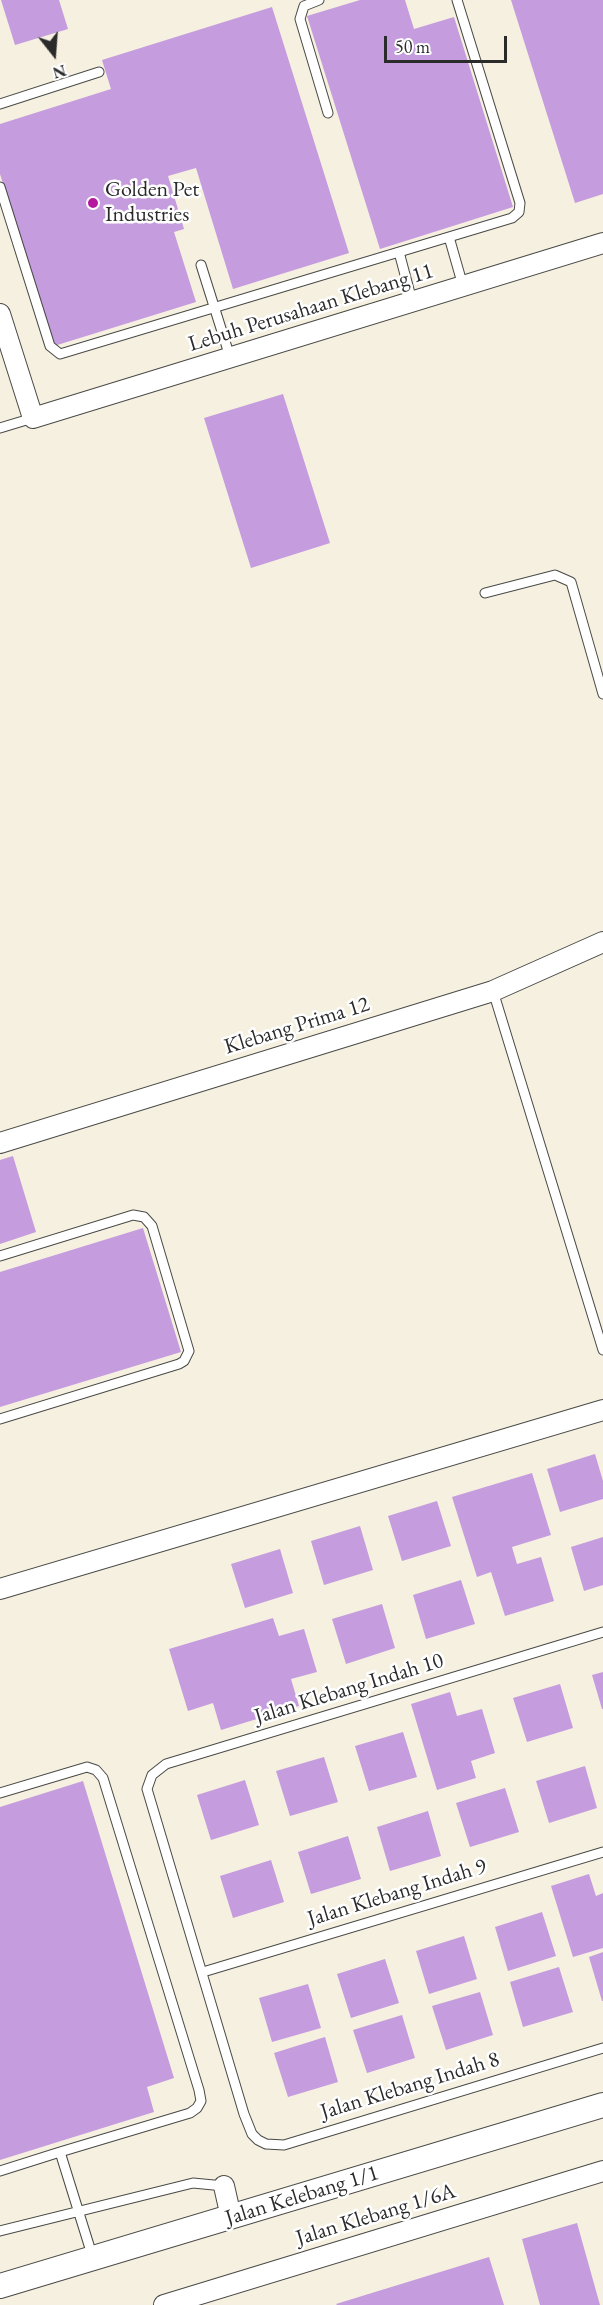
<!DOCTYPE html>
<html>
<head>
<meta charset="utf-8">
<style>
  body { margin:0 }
  #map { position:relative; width:603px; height:2305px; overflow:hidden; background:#f5f0e0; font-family:"EB Garamond",serif }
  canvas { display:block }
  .north { position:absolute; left:24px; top:24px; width:60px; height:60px; -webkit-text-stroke:4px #fff; paint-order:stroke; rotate:163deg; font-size:16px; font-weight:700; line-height:24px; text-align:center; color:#2b2b2b }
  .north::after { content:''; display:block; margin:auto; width:21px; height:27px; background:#2b2b2b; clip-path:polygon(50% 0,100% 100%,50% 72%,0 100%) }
  .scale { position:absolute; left:384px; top:36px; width:123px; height:27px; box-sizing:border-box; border:3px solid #2b2b2b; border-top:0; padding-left:8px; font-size:18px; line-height:21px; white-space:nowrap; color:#2b2b2b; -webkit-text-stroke:4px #fff; paint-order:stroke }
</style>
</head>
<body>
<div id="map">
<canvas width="603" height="2305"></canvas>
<div class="north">N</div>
<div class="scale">50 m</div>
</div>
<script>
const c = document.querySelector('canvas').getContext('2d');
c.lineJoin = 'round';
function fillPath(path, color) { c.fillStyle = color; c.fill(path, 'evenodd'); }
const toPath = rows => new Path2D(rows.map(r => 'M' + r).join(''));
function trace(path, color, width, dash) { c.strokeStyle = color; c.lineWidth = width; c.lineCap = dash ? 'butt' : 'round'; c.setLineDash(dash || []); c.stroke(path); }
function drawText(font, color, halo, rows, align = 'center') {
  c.font = font + ' "EB Garamond",serif'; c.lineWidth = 5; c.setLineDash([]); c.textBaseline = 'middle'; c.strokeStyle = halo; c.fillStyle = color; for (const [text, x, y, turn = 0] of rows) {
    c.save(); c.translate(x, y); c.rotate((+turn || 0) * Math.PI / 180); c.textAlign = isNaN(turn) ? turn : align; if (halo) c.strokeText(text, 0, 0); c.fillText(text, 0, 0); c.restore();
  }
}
const building = toPath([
  [1,0,59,0,68,29,15,45],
  [360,0,405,0,414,29,454,17,513,207,380,249,307,16],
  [511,0,603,0,603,194,575,203],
  [272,7,349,253,233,289,196,168,168,176,184,229,174,232,196,302,54,346,0,174,0,124,111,89,102,60],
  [283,394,330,543,251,568,204,418],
  [13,1156,36,1232,0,1244,0,1160],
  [143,1228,181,1352,0,1407,0,1272],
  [595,1454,603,1481,603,1499,560,1512,547,1469],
  [532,1473,551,1535,512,1547,517,1564,541,1557,554,1601,505,1616,491,1572,477,1577,452,1497],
  [437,1501,451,1546,402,1561,388,1516],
  [360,1526,373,1570,324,1585,311,1541],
  [603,1537,603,1585,584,1591,571,1547],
  [280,1549,293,1593,245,1608,231,1564],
  [461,1580,475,1624,426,1639,413,1595],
  [382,1604,395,1648,346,1664,332,1619],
  [273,1618,279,1636,304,1629,317,1672,291,1679,299,1706,221,1730,213,1703,188,1711,169,1649],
  [603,1672,603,1709,602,1709,592,1675],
  [560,1684,573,1728,527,1742,513,1698],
  [450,1692,457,1716,482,1709,495,1753,471,1761,476,1778,437,1790,411,1704],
  [403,1732,417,1777,369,1791,355,1746],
  [324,1757,338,1802,290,1816,276,1771],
  [585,1766,597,1808,549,1823,536,1781],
  [245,1780,259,1825,211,1840,197,1795],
  [83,1781,174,2078,147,2087,154,2112,0,2160,0,1807],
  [505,1788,519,1832,470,1847,456,1803],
  [428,1811,441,1856,390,1871,377,1827],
  [348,1836,361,1879,311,1894,298,1852],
  [271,1860,284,1902,233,1918,220,1876],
  [589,1874,596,1896,603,1893,603,1948,573,1957,551,1886],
  [542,1912,556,1956,508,1971,495,1927],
  [464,1936,477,1979,429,1994,416,1951],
  [603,1952,603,2001,602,2001,589,1957],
  [385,1959,399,2003,351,2018,337,1974],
  [559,1967,573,2012,523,2027,510,1982],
  [308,1984,321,2028,272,2042,259,1998],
  [480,1992,493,2035,446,2050,432,2006],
  [402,2015,415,2058,367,2073,353,2030],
  [325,2037,338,2082,288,2097,274,2053],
  [577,2223,600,2305,540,2305,522,2239],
  [489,2257,504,2305,337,2305,336,2304]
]);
const service = toPath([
  [319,0,304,6,300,19,328,113],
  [0,104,99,72],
  [0,187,50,346,60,354,512,218,519,212,520,203,457,0],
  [449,237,463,286],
  [399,252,412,301],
  [201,265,230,357],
  [0,428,33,418],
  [485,593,555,575,571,582,603,694],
  [493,991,603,1350],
  [0,1256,133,1215,144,1217,152,1226,189,1351,184,1361,179,1364,0,1419],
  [603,1632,166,1764,152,1775,147,1789,244,2114,252,2134,258,2140,266,2144,284,2145,603,2048],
  [0,1793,87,1767,96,1770,103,1778,199,2090,201,2101,197,2108,190,2113,60,2152],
  [203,1972,603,1852],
  [0,2171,60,2152,93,2258],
  [0,2231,193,2183,224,2186]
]);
const minor = toPath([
  [0,314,33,418,603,243],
  [0,1143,493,991,603,942],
  [0,1589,603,1410],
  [224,2186,231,2217],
  [164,2305,603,2171]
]);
const tertiary = toPath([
  [0,2286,603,2105]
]);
const markers = [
  [93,203,6,"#b5179e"]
];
const poiNames = [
  ["Golden Pet",105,190],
  ["Industries",105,215]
];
const streetNames = [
  ["Lebuh Perusahaan Klebang 11",311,308,-17],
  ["Klebang Prima 12",297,1026,-17],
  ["Jalan Klebang Indah 10",349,1689,-17],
  ["Jalan Klebang Indah 9",397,1893,-17],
  ["Jalan Klebang Indah 8",410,2086,-17],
  ["Jalan Kelebang 1/1",302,2196,-17],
  ["Jalan Klebang 1/6A",376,2215,-17]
];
fillPath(building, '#c59cde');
trace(service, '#494946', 11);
trace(minor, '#494946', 22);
trace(tertiary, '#494946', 26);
trace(service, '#fff', 9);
trace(minor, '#fff', 20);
trace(tertiary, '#fff', 24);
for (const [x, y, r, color] of markers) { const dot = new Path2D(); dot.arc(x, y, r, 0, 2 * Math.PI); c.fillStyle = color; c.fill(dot); trace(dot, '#fff', 2); }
drawText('22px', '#2b2b2b', '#fff', poiNames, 'left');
drawText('22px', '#2b2b2b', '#fff', streetNames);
</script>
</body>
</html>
